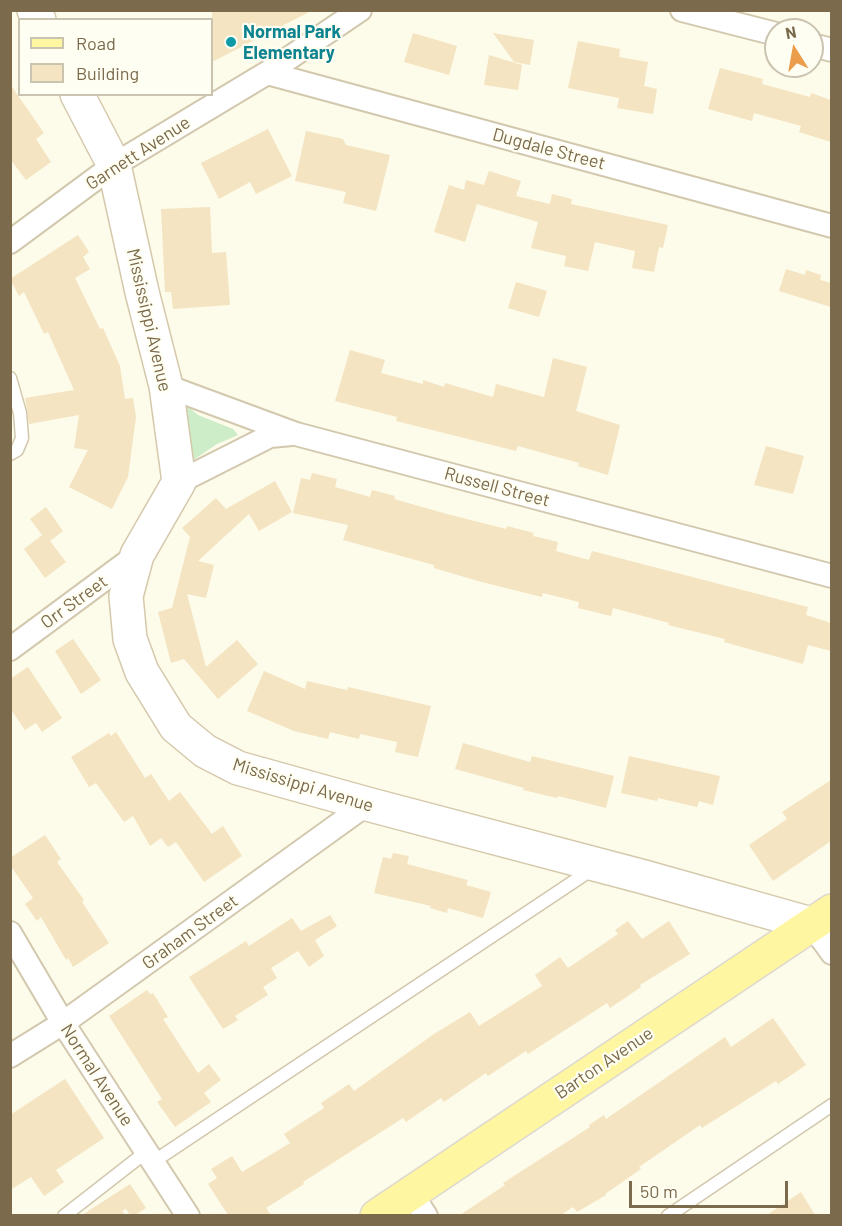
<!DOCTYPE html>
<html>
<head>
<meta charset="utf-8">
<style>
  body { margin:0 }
  #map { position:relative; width:842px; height:1226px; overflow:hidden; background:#fdfbea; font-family:Barlow,sans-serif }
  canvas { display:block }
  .frame { position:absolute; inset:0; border:12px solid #7b6a4b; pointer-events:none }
  .legend { position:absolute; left:18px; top:18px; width:195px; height:78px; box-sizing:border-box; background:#fffef2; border:2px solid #cac3af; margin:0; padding:8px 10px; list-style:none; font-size:18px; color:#7b6a4b }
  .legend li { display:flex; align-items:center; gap:12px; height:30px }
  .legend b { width:30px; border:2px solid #cac3af }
  .north { position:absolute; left:764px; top:18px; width:60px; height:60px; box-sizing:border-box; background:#fffef2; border:2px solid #cac3af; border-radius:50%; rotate:349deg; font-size:16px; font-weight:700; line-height:24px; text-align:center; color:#7b6a4b }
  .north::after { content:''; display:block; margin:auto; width:21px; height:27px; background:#eb9d4c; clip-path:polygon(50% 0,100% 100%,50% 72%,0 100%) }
  .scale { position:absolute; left:629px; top:1181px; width:159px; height:27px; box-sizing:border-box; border:3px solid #7b6a4b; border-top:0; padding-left:8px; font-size:18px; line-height:21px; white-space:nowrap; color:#7b6a4b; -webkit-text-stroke:4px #fffef2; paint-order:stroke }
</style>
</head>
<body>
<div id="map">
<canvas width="842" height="1226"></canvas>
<div class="frame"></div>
<ul class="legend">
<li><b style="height:8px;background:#fef6a1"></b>Road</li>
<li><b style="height:16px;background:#f4e4c1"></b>Building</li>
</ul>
<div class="north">N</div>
<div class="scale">50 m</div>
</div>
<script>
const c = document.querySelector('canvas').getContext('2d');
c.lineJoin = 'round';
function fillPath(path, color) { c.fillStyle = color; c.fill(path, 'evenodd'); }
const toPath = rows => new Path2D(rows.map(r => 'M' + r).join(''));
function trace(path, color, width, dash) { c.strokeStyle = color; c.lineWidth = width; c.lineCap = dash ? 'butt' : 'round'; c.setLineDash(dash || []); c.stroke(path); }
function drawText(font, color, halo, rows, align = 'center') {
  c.font = font + ' Barlow,sans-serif'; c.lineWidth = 4.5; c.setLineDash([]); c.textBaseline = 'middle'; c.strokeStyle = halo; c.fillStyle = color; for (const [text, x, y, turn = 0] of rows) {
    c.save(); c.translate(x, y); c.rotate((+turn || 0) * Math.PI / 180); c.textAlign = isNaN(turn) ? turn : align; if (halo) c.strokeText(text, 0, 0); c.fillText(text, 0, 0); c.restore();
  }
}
const green = toPath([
  [186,405,198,415,233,429,238,435,217,444,192,461,180,409]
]);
const building = toPath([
  [212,10,313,10,212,62],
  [413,33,457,46,449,75,404,62],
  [493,33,534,40,530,65,514,62],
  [578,41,620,49,619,57,648,62,644,86,657,89,653,114,617,108,619,98,568,88],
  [489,55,522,65,518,90,484,85],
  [720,68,763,79,762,84,810,97,811,93,831,100,831,142,799,132,801,126,754,113,752,121,708,109],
  [10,84,44,133,36,139,51,162,26,180,10,159],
  [268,129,292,176,256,194,250,182,219,199,201,163],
  [306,131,343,139,346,145,390,155,376,211,343,203,346,192,295,181],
  [489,171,521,181,516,196,550,204,552,194,572,199,571,204,668,225,663,248,659,247,654,272,632,268,635,251,595,242,588,271,564,266,566,256,531,248,538,222,477,204,465,242,434,232,449,185,464,190,466,180,484,185],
  [210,207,212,253,226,252,230,305,173,309,171,292,165,292,161,209],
  [78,235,89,252,83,257,90,269,75,278,100,329,103,328,120,366,125,399,133,398,136,417,128,477,112,509,69,487,88,450,74,448,79,415,29,424,25,398,74,390,48,332,44,334,24,292,19,296,10,279],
  [786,269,805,275,806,270,821,275,820,280,831,283,831,307,779,291],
  [516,282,547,291,539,317,508,308],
  [350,350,385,360,381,373,423,384,423,380,444,387,445,383,493,397,496,384,544,397,553,358,587,367,576,411,620,425,608,475,578,466,579,463,518,446,516,451,396,421,397,417,335,401],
  [766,446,804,456,793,494,754,485],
  [312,473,337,479,335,487,370,497,372,490,395,496,394,499,447,514,506,529,507,526,534,533,533,536,558,542,556,551,589,560,592,551,808,607,806,615,831,623,831,651,808,645,803,664,724,642,725,639,668,625,669,623,613,608,611,616,578,608,579,602,543,593,542,597,478,581,434,568,434,565,343,540,348,525,293,513,301,478,310,480],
  [275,481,292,512,259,531,249,514,198,561,214,565,206,598,187,594,206,667,237,640,258,664,218,699,184,659,171,663,158,612,172,608,190,537,182,528,216,498,226,509],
  [46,507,63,531,50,541,66,562,45,578,24,549,42,535,30,519],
  [73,639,101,680,81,694,55,651],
  [28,667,62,718,42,732,36,723,25,730,10,708,10,679],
  [264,671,305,689,307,681,347,690,348,687,431,706,418,757,395,752,397,742,360,734,359,739,330,732,328,739,294,731,247,711],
  [116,732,145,778,151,774,169,801,180,792,212,834,223,826,242,856,204,882,176,842,168,847,161,838,150,846,133,816,124,822,96,783,89,787,71,757,109,733,111,736],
  [463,743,530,762,532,756,614,776,606,808,558,796,557,798,523,790,524,788,455,769],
  [629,756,720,776,713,805,699,801,697,807,658,798,657,801,621,793],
  [831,780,831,841,773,881,749,845,787,819,782,812],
  [45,835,61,859,57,862,84,900,82,902,109,943,73,967,68,958,66,960,41,917,37,921,25,904,33,898,10,865,10,858],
  [393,853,409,856,407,864,468,880,466,885,491,892,483,918,448,908,447,913,430,908,431,906,374,893,383,857,391,859],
  [330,915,337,926,315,940,324,956,309,967,298,951,271,968,277,978,263,987,268,995,235,1016,238,1020,223,1029,189,977,246,941,249,946,292,918,301,931],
  [628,921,642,939,669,921,690,954,640,985,641,987,610,1008,607,1003,528,1054,526,1051,488,1076,486,1073,444,1102,441,1098,406,1122,403,1118,303,1182,304,1184,266,1208,271,1215,228,1215,208,1184,217,1178,211,1169,232,1156,242,1172,290,1143,284,1134,324,1108,321,1103,349,1084,354,1091,434,1034,470,1012,479,1026,542,986,535,975,560,957,568,968,618,934,615,930],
  [147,990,150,994,153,993,168,1017,163,1019,198,1073,209,1064,221,1080,204,1093,211,1102,175,1127,157,1102,162,1099,109,1016],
  [773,1018,806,1065,778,1084,776,1081,702,1128,700,1125,639,1167,641,1169,605,1194,606,1195,577,1212,573,1207,561,1215,460,1215,505,1185,503,1183,590,1127,589,1125,604,1115,606,1119,725,1037,731,1047],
  [65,1079,104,1138,56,1170,64,1182,44,1196,31,1177,10,1190,10,1115],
  [130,1184,146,1208,135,1215,130,1215,126,1209,122,1211,126,1215,82,1215],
  [801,1192,815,1215,767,1215]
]);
const lane = toPath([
  [10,378,20,413,22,438,17,450,10,454],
  [153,1162,594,868],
  [64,1216,146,1152],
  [668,1216,832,1105]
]);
const street = toPath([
  [682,10,776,34],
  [812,45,832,50],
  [267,73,832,226],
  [10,242,114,165,267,73,360,10],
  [166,386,296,434,832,576],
  [179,482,270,436,292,434],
  [10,649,137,555],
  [811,924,832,953],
  [10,933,63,1023,188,1216],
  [10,1056,63,1023,367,804],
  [411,1193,426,1216]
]);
const secondary = toPath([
  [34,10,39,20],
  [77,94,114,165,142,292,166,386,179,482,137,555,126,596,130,639,142,672,176,727,205,751,238,768,367,804,644,877,811,924]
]);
const primary = toPath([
  [377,1216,832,911]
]);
const markers = [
  [231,42,6,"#0f9aa8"]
];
const cultureNames = [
  ["Normal Park",243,32],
  ["Elementary",243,53]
];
const streetNames = [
  ["Dugdale Street",549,149,15],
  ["Garnett Avenue",138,153,-33],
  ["Mississippi Avenue",149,320,77],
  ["Russell Street",497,487,15],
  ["Orr Street",74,602,-36],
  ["Mississippi Avenue",303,785,17],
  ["Graham Street",190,932,-36],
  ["Barton Avenue",604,1063,-34],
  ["Normal Avenue",97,1075,57]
];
fillPath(green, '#ccedc7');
fillPath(building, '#f4e4c1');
trace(lane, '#d2c8ae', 15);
trace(street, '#d2c8ae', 26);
trace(secondary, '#d5c9ac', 36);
trace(primary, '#ddd8d0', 36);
trace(lane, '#fff', 12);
trace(street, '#fff', 22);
trace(secondary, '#fff', 33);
trace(primary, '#fef6a1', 33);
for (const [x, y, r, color] of markers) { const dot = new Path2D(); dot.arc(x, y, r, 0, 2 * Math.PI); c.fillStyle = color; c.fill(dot); trace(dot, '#fffef2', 2); }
drawText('bold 18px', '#0d838f', '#fffef2', cultureNames, 'left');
drawText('18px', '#7b6a4b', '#fffef2', streetNames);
</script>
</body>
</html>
